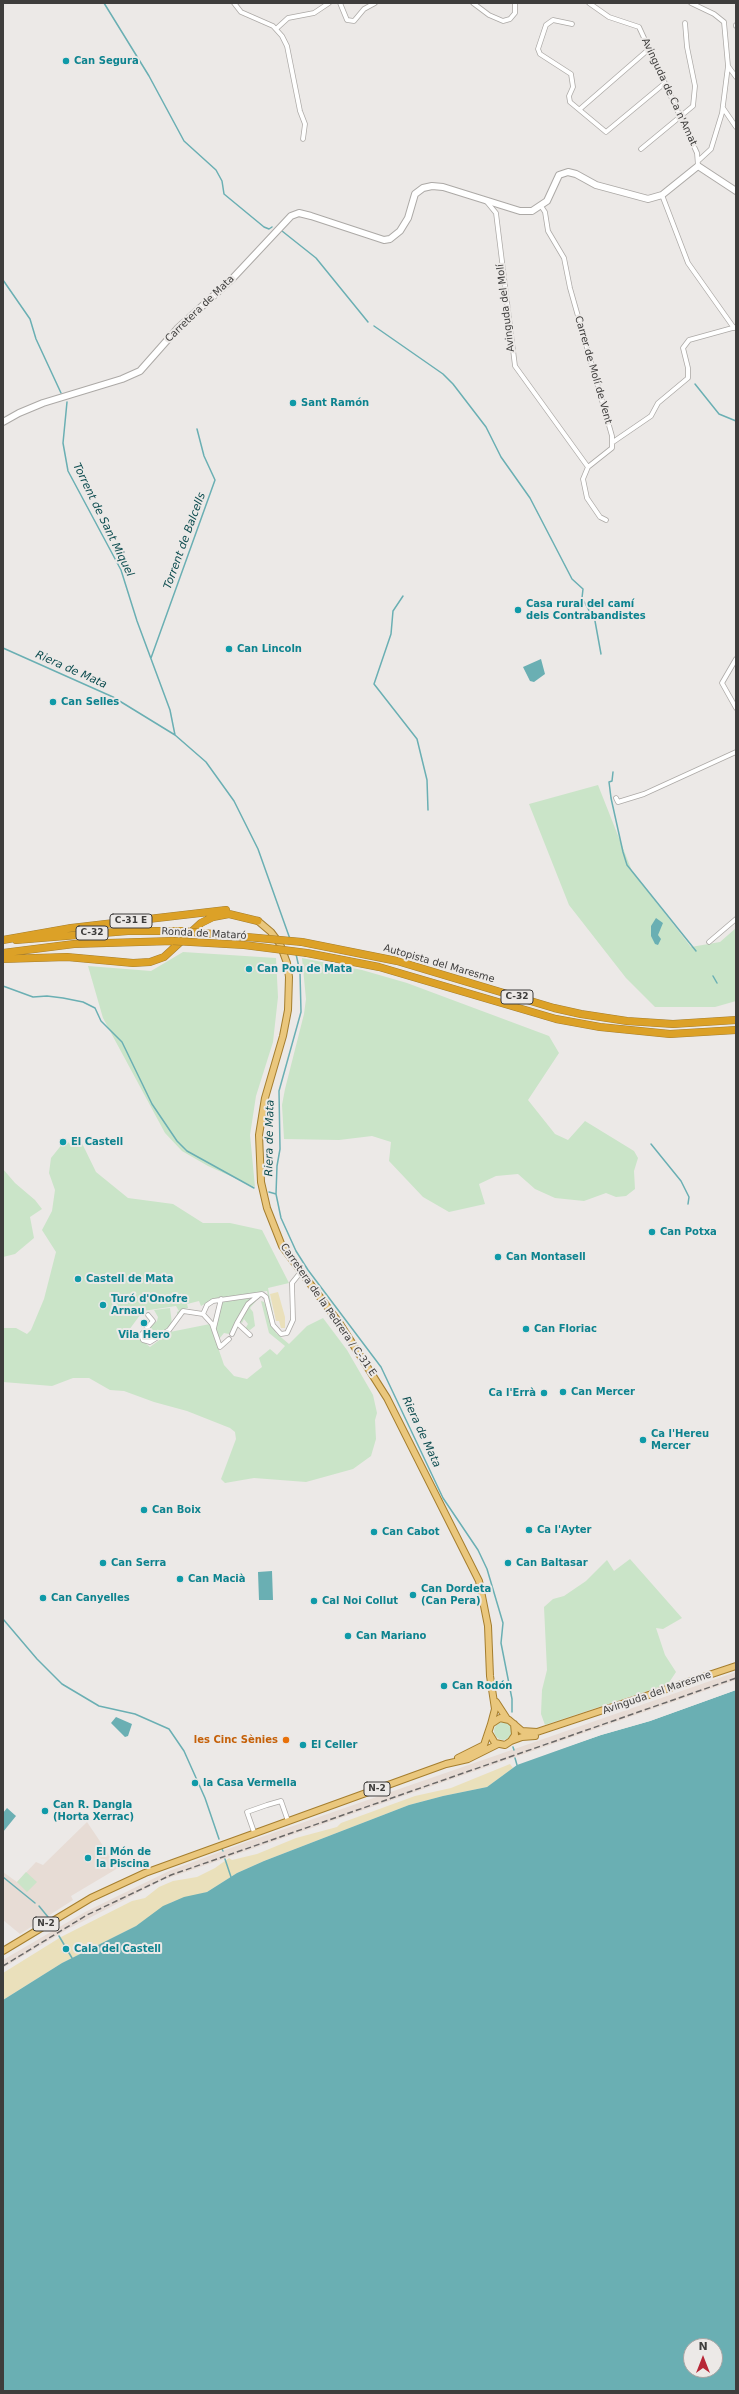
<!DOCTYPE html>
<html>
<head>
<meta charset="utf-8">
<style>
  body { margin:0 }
  #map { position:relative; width:739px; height:2394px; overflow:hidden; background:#ece9e7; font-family:"DejaVu Sans",sans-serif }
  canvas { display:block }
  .frame { position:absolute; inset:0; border:4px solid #3e3d3c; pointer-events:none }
  .north { position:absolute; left:683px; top:2338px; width:40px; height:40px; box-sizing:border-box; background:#ece9e7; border:1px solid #a6a4a3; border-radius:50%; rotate:0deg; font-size:11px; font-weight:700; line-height:16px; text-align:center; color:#3e3d3c }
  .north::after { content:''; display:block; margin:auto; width:14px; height:18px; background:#b72636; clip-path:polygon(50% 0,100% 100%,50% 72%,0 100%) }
</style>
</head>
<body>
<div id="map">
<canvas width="739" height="2394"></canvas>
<div class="frame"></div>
<div class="north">N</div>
</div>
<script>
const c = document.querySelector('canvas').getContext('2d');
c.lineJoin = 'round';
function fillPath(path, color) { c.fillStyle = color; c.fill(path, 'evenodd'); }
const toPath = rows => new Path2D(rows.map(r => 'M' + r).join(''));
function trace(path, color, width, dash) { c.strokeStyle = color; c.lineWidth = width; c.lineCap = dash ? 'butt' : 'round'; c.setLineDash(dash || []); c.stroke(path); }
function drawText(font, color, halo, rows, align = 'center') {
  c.font = font + ' "DejaVu Sans",sans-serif'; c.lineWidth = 4; c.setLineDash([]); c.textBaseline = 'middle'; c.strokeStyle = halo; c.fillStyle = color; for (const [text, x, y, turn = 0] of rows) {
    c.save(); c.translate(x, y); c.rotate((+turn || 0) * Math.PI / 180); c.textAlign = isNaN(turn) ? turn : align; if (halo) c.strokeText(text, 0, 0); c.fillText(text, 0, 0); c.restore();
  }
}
const built = toPath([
  [736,1672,736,1680,163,1880,68,1929,3,1968,3,1960,85,1912,169,1871,244,1843],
  [87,1822,118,1868,71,1896,73,1900,20,1934,3,1920,3,1872,17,1882,36,1862,43,1865]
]);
const green = toPath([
  [598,785,632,871,691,947,720,942,736,928,736,1001,715,1007,655,1007,626,978,569,905,529,804],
  [183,952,276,958,278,997,273,1042,256,1096,250,1135,255,1187,208,1166,182,1151,165,1133,103,1018,88,966,151,971],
  [302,958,362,970,407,983,549,1036,559,1053,528,1100,555,1134,568,1140,585,1121,634,1151,638,1158,634,1171,635,1189,626,1196,616,1197,606,1193,584,1201,555,1198,535,1189,518,1174,496,1176,479,1184,485,1204,449,1212,423,1197,389,1161,391,1142,372,1136,339,1140,284,1139,282,1105,285,1089,304,1014,306,999],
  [75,1135,78,1135,96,1172,128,1198,173,1204,203,1223,230,1223,262,1230,288,1281,289,1283,268,1288,275,1324,267,1291,213,1299,201,1306,199,1301,187,1304,188,1308,183,1309,177,1315,177,1312,179,1311,176,1306,143,1311,129,1330,150,1347,170,1332,210,1324,224,1365,234,1376,247,1379,262,1367,259,1358,270,1349,277,1355,285,1346,269,1333,261,1301,264,1302,276,1333,289,1344,307,1326,323,1318,347,1350,373,1395,377,1413,375,1420,376,1439,371,1456,353,1469,306,1482,254,1478,225,1483,221,1479,236,1439,235,1432,230,1428,187,1411,154,1402,124,1391,110,1390,89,1378,73,1378,52,1386,3,1382,3,1328,16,1328,27,1334,31,1330,44,1299,56,1252,42,1230,52,1211,55,1190,49,1173,51,1158,63,1143,66,1145,68,1142,71,1145,75,1140],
  [3,1169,15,1183,35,1200,42,1209,30,1217,34,1238,15,1254,3,1257],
  [253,1297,243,1309,229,1334,224,1333,219,1339,215,1330,222,1302],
  [255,1299,256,1301,250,1308,253,1312,255,1326,250,1330,245,1329,248,1324,244,1319,242,1323,240,1322,246,1309],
  [170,1308,172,1324,159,1335,158,1329,156,1333,150,1327,157,1321,158,1317,154,1310],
  [630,1559,682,1618,663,1629,656,1628,665,1655,676,1672,668,1684,545,1725,541,1714,542,1690,547,1670,544,1607,553,1599,564,1596,586,1581,607,1560,614,1571],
  '494 1731a9 9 0 1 1 18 0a9 9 0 1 1-18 0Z',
  [26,1872,37,1882,27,1892,17,1882]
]);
const sand = toPath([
  [278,1292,285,1317,285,1328,281,1328,279,1321,276,1321,270,1294],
  [510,1764,513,1768,487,1787,443,1796,409,1805,264,1861,237,1873,207,1892,172,1902,136,1926,62,1963,3,2000,3,1973,61,1937,132,1901,145,1898,159,1887,173,1881,197,1877,215,1868,229,1858,232,1860,257,1854,296,1838,337,1827,341,1823,415,1796,451,1788]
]);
const water = toPath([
  [541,659,545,674,534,682,530,681,523,667],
  [656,918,663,923,658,935,661,939,658,945,655,944,651,936,651,926],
  [272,1571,273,1600,259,1600,258,1572],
  [736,1690,736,2391,3,2391,3,2000,62,1963,136,1926,163,1906,184,1897,207,1892,237,1873,264,1861,409,1805,443,1796,487,1787,517,1765,601,1735,650,1721],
  [691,2346,715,2346,715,2370,691,2370],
  [116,1717,132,1724,128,1736,125,1737,111,1723],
  [7,1808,16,1816,3,1832,3,1813]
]);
const pier = toPath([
  [736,1688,736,1690,650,1721,601,1735,522,1762,521,1761,600,1733,649,1720]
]);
const stream = toPath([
  [104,3,149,76,184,141,216,170,222,181,224,194,264,227,269,229,272,227],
  [282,231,316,258,368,322],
  [3,280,30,319,36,339,61,393],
  [374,326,443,374,453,384,486,427,501,457,530,498,572,579,583,589,582,598,595,621,601,654],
  [695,384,719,414,736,421],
  [67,402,63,443,68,471,121,570,137,621,170,710,175,735],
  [403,596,393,611,391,634,374,684,417,739,427,780,428,810],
  [3,648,113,697,175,735,206,762,234,801,258,849,290,939],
  [151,658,215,480,204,456,197,429],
  [613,772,612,781,609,782,611,798,623,852,627,865,696,951],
  [296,954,300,972,301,1012,279,1091,280,1149,277,1166,276,1194,281,1218,296,1251,308,1270,381,1367,443,1498,478,1550,487,1569,503,1623,501,1643,512,1699,512,1712],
  [713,976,717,983],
  [3,986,33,997,47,996,63,998,83,1002,95,1008,101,1021,122,1042,152,1104,177,1141,187,1151,254,1188],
  [651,1144,681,1181,689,1197,688,1204],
  [269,1192,276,1194],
  [3,1619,37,1659,62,1684,99,1706,135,1714,169,1729,184,1751,205,1798,219,1839],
  [513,1747,514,1750],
  [515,1758,517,1765],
  [222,1849,223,1851],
  [225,1859,231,1877],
  [3,1877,35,1903],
  [39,1906,48,1917],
  [59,1936,72,1958]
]);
const street = toPath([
  [234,3,241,12,273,26,282,36,287,46,300,111,305,124,303,139],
  [340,3,347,20,354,21,364,9,375,3],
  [473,3,489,15,503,21,510,19,515,13,515,3],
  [589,3,609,17,639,27,697,153,698,166],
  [691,3,714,14,724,22,728,66,722,113,711,149,698,161],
  [572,24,553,20,546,25,538,49,540,54,571,74,573,87,569,96,570,102,606,132,665,83],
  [736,25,736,26],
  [276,29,288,18,314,13,329,3],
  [728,66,736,77],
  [723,108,736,127],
  [580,109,649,49],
  [641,149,693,106,695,86,687,47,685,23],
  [662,195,688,263,734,328],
  [487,202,496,213,515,366,588,467],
  [541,206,545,212,548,231,564,258,570,288,612,436,612,448,588,467,583,479,587,498,600,517,606,520],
  [613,442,651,416,658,403,688,378,688,368,683,348,689,340,736,327],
  [736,659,722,683,736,708],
  [616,798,618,802,644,794,736,752],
  [709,942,736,919],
  [203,1314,207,1305,213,1301,262,1294,266,1297,273,1325,281,1334,287,1333,293,1320,292,1283,300,1273],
  [203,1314,212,1324,220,1347,229,1339],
  [148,1315,153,1321,141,1335,143,1340,150,1342,169,1330,183,1311,203,1314],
  [214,1328,221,1299],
  [232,1334,237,1323],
  [250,1335,237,1323,248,1304,259,1295],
  [254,1832,247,1812,267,1805,281,1801,288,1821]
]);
const secondary = toPath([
  [3,422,19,413,43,403,122,379,140,371,178,328,232,279,291,216,299,213,311,216,384,240,390,239,400,231,408,218,415,194,423,188,432,186,443,187,520,211,532,211,547,201,559,175,568,172,576,174,596,185,648,199,662,195,698,166,736,191]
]);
const primary = toPath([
  [258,921,271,932,280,944,287,963,289,977,288,1010,283,1036,265,1098,259,1135,261,1182,267,1208,282,1246,340,1324,387,1398,479,1581,488,1626,490,1676,495,1709,491,1724],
  [496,1702,507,1719],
  [489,1733,495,1743,505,1745,511,1741,515,1735,514,1724],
  [511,1741,522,1737,535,1736],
  [458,1758,484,1745,491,1724,500,1718,509,1720,522,1731,537,1732,736,1666],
  [3,1951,91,1898,145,1873,446,1764,468,1759,498,1744]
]);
const highway = toPath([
  [3,940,71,928,226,910],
  [16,940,128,931,181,931],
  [302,942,397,961,554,1008,581,1014,627,1021,673,1024,736,1020],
  [3,953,74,944,173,941],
  [307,953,379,967,556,1019,600,1027,670,1034,736,1030],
  [3,959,67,957,133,963,150,962,164,957,201,923,213,917,229,914,258,921]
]);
const rail = toPath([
  [3,1966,87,1915,171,1875,736,1678]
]);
const highwayBridge = toPath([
  [181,931,302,942],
  [173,941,244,945,307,953]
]);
const markers = [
  [66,61,4,"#0f9aa8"],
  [293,403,4,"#0f9aa8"],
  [518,610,4,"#0f9aa8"],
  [229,649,4,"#0f9aa8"],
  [53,702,4,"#0f9aa8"],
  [249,969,4,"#0f9aa8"],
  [63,1142,4,"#0f9aa8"],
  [652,1232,4,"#0f9aa8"],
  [498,1257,4,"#0f9aa8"],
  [78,1279,4,"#0f9aa8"],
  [103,1305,4,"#0f9aa8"],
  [144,1323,4,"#0f9aa8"],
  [526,1329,4,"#0f9aa8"],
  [563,1392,4,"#0f9aa8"],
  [544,1393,4,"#0f9aa8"],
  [643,1440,4,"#0f9aa8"],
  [144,1510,4,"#0f9aa8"],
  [529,1530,4,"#0f9aa8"],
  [374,1532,4,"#0f9aa8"],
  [103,1563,4,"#0f9aa8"],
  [508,1563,4,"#0f9aa8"],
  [180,1579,4,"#0f9aa8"],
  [413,1595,4,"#0f9aa8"],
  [43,1598,4,"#0f9aa8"],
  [314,1601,4,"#0f9aa8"],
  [348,1636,4,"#0f9aa8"],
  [444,1686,4,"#0f9aa8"],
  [286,1740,4,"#e8710a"],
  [303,1745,4,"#0f9aa8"],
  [195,1783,4,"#0f9aa8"],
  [45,1811,4,"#0f9aa8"],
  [88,1858,4,"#0f9aa8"],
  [66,1949,4,"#0f9aa8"]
];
const shields = [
  [131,921,42],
  [92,933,32],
  [517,997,32],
  [377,1789,26],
  [46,1924,26]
];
const shieldNames = [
  ["C-31 E",131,921],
  ["C-32",92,933],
  ["C-32",517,997],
  ["N-2",377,1789],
  ["N-2",46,1924]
];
const cultureNames = [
  ["Can Segura",74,61],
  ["Sant Ramón",301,403],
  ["Casa rural del camí",526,604],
  ["dels Contrabandistes",526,616],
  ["Can Lincoln",237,649],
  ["Can Selles",61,702],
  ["Can Pou de Mata",257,969],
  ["El Castell",71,1142],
  ["Can Potxa",660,1232],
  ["Can Montasell",506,1257],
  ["Castell de Mata",86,1279],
  ["Turó d'Onofre",111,1299],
  ["Arnau",111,1311],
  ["Can Floriac",534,1329],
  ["Vila Hero",144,1335,"center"],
  ["Can Mercer",571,1392],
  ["Ca l'Errà",536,1393,"right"],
  ["Ca l'Hereu",651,1434],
  ["Mercer",651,1446],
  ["Can Boix",152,1510],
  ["Ca l'Ayter",537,1530],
  ["Can Cabot",382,1532],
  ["Can Serra",111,1563],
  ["Can Baltasar",516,1563],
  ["Can Macià",188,1579],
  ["Can Dordeta",421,1589],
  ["(Can Pera)",421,1601],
  ["Can Canyelles",51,1598],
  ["Cal Noi Collut",322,1601],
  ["Can Mariano",356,1636],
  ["Can Rodón",452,1686],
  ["El Celler",311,1745],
  ["la Casa Vermella",203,1783],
  ["Can R. Dangla",53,1805],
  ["(Horta Xerrac)",53,1817],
  ["El Món de",96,1852],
  ["la Piscina",96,1864],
  ["Cala del Castell",74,1949]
];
const streetNames = [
  ["Avinguda de Ca n'Amat",669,92,65],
  ["Avinguda del Molí",506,308,-97],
  ["Carretera de Mata",200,309,-44],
  ["Carrer de Molí de Vent",593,370,74],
  ["Ronda de Mataró",204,934,3],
  ["Autopista del Maresme",439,964,16],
  ["Carretera de la Pedrera / C-31 E",328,1310,55],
  ["Avinguda del Maresme",657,1693,-19]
];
const foodNames = [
  ["les Cinc Sènies",278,1740]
];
const waterNames = [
  ["Torrent de Sant Miquel",103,520,64],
  ["Torrent de Balcells",185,541,-70],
  ["Riera de Mata",71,670,24],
  ["Riera de Mata",270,1138,-89],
  ["Riera de Mata",421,1432,65]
];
fillPath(built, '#e7dcd5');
fillPath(green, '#cae4c8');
fillPath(sand, '#eae0bb');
fillPath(water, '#6aafb3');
fillPath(pier, '#ece9e7');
trace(stream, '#6aafb3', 1.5);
trace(street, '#aca9a6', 5.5);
trace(secondary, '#aca9a6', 8);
trace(primary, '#a57e2e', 8);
trace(highway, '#a57e2e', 8);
trace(street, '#fff', 4);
trace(secondary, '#fff', 6);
trace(primary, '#eac77d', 6);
trace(highway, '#dca127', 7);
trace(rail, '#6a6867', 1.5, [6, 3]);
trace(highwayBridge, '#a57e2e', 8, []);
trace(highwayBridge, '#dca127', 7);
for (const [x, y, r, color] of markers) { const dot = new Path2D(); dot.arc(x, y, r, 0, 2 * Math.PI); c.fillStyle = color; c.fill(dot); trace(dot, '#ece9e7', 1.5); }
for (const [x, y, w] of shields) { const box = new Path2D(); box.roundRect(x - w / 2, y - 7, w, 14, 3); c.fillStyle = '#ece9e7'; c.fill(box); trace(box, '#3e3d3c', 1); }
drawText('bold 9px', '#3e3d3c', null, shieldNames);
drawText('bold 10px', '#0d838f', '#ece9e7', cultureNames, 'left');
drawText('10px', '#3e3d3c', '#ece9e7', streetNames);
drawText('bold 10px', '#c56008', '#ece9e7', foodNames, 'right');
drawText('italic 11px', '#0f4e51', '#ece9e7', waterNames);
</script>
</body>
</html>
